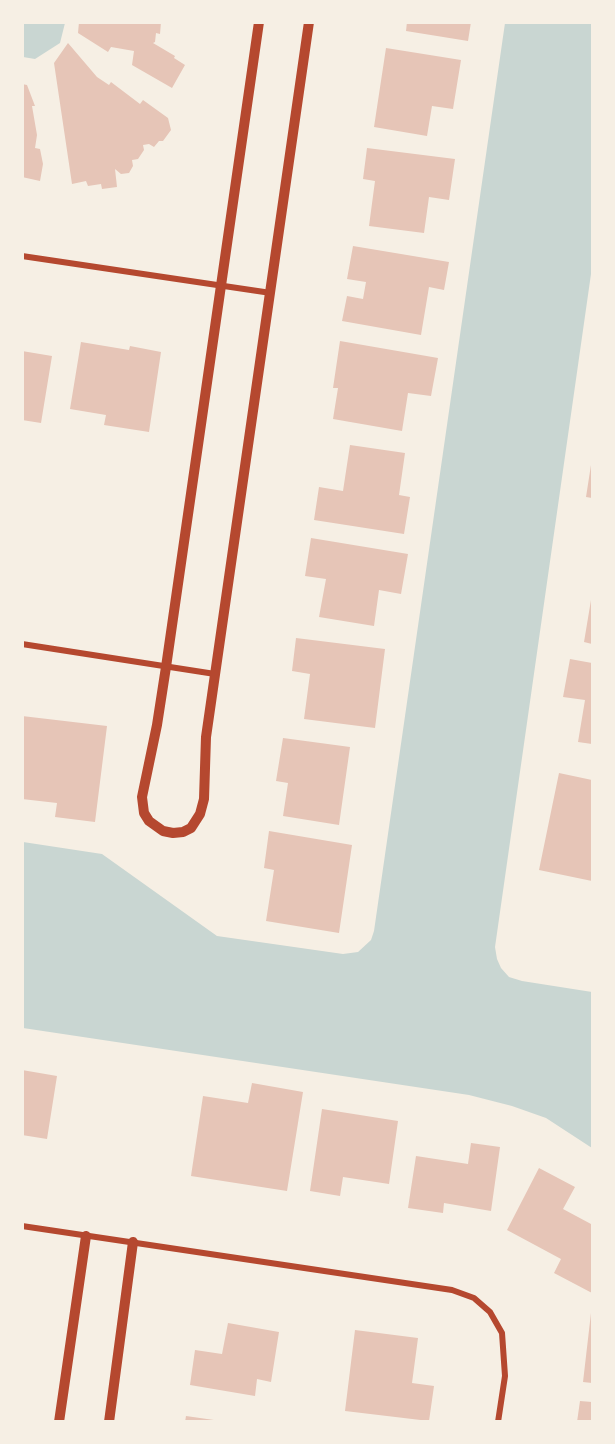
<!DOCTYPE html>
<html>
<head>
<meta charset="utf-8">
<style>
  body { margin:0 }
  #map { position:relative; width:615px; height:1444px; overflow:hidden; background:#f6efe4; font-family:"Space Grotesk",sans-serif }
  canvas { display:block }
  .frame { position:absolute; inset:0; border:24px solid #f6efe4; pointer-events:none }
</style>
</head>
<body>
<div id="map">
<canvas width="615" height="1444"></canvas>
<div class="frame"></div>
</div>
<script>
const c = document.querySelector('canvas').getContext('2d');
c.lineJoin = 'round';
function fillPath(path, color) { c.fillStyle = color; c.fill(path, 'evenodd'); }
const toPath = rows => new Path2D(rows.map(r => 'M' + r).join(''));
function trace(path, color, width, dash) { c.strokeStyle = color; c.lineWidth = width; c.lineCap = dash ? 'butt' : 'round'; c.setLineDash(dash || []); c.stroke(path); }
const water = toPath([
  [22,23,65,23,60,43,35,59,23,57],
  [505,23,592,23,592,267,495,947,497,959,501,968,509,977,522,981,592,992,592,1148,546,1118,512,1106,469,1095,23,1028,23,842,102,854,217,936,343,954,358,952,371,940,374,931]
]);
const building = toPath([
  [79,22,161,22,160,34,156,33,155,42,153,43,175,56,174,58,185,65,172,88,132,65,134,51,111,47,108,52,78,33],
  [407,22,471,22,468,41,406,31],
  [68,43,97,77,109,85,111,82,140,104,143,100,168,118,171,130,163,141,159,141,154,147,149,144,143,145,144,150,138,159,132,160,133,166,129,173,121,174,115,169,117,187,102,189,101,184,88,186,86,181,72,184,54,63],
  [386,48,461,60,453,109,432,106,427,136,374,127],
  [22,84,27,85,35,106,32,106,37,135,35,148,40,149,43,164,40,181,22,177],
  [367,148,455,159,449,200,429,197,424,233,369,226,375,181,363,179],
  [353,246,449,262,444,290,429,287,421,335,342,321,347,296,363,299,366,282,347,279],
  [340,341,438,358,431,396,408,393,402,431,333,419,338,388,333,388],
  [81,342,129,350,130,346,161,352,149,432,104,425,106,415,70,409],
  [22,351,52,356,41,423,22,420],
  [350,445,405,453,399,495,410,497,404,534,314,520,319,487,343,491],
  [591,465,592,465,592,498,586,497],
  [311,538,408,554,401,594,379,590,374,626,319,617,326,579,305,576],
  [591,600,592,600,592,644,584,642],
  [296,638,385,649,375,728,304,719,310,674,292,671],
  [570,659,592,663,592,744,578,742,585,700,563,697],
  [22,716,107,726,95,822,55,817,57,803,22,799],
  [283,738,350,747,339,825,283,816,288,783,276,781],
  [559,773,592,780,592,881,539,870],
  [269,831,352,845,339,933,266,921,274,870,264,868],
  [22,1070,57,1076,47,1139,22,1135],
  [252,1083,303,1092,287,1191,191,1176,203,1096,248,1103],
  [322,1109,398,1121,389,1184,343,1177,340,1196,310,1191],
  [471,1143,500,1147,491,1211,444,1203,443,1213,408,1208,416,1156,468,1164],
  [539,1168,575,1187,563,1209,591,1224,592,1220,592,1293,554,1273,561,1259,507,1230],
  [591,1313,592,1313,592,1383,583,1382],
  [228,1323,279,1332,271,1382,257,1379,255,1396,190,1385,195,1350,222,1354],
  [355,1330,418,1338,412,1383,434,1386,429,1421,345,1411],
  [580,1401,592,1402,592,1422,577,1422],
  [186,1416,214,1420,213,1422,185,1422]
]);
const minor = toPath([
  [22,256,271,293],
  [22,644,215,674],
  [22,1226,452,1290,474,1298,490,1312,502,1333,505,1376,498,1422]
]);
const tertiary = toPath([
  [259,22,166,667,157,725,142,797,144,813,149,821,163,831,173,833,183,832,191,828,200,814,204,799,206,737,309,22],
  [59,1422,86,1236],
  [109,1422,133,1242]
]);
fillPath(water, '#c9d6d2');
fillPath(building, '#e6c5b7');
trace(minor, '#b5482f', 6);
trace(tertiary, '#b5482f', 10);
</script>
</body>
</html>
